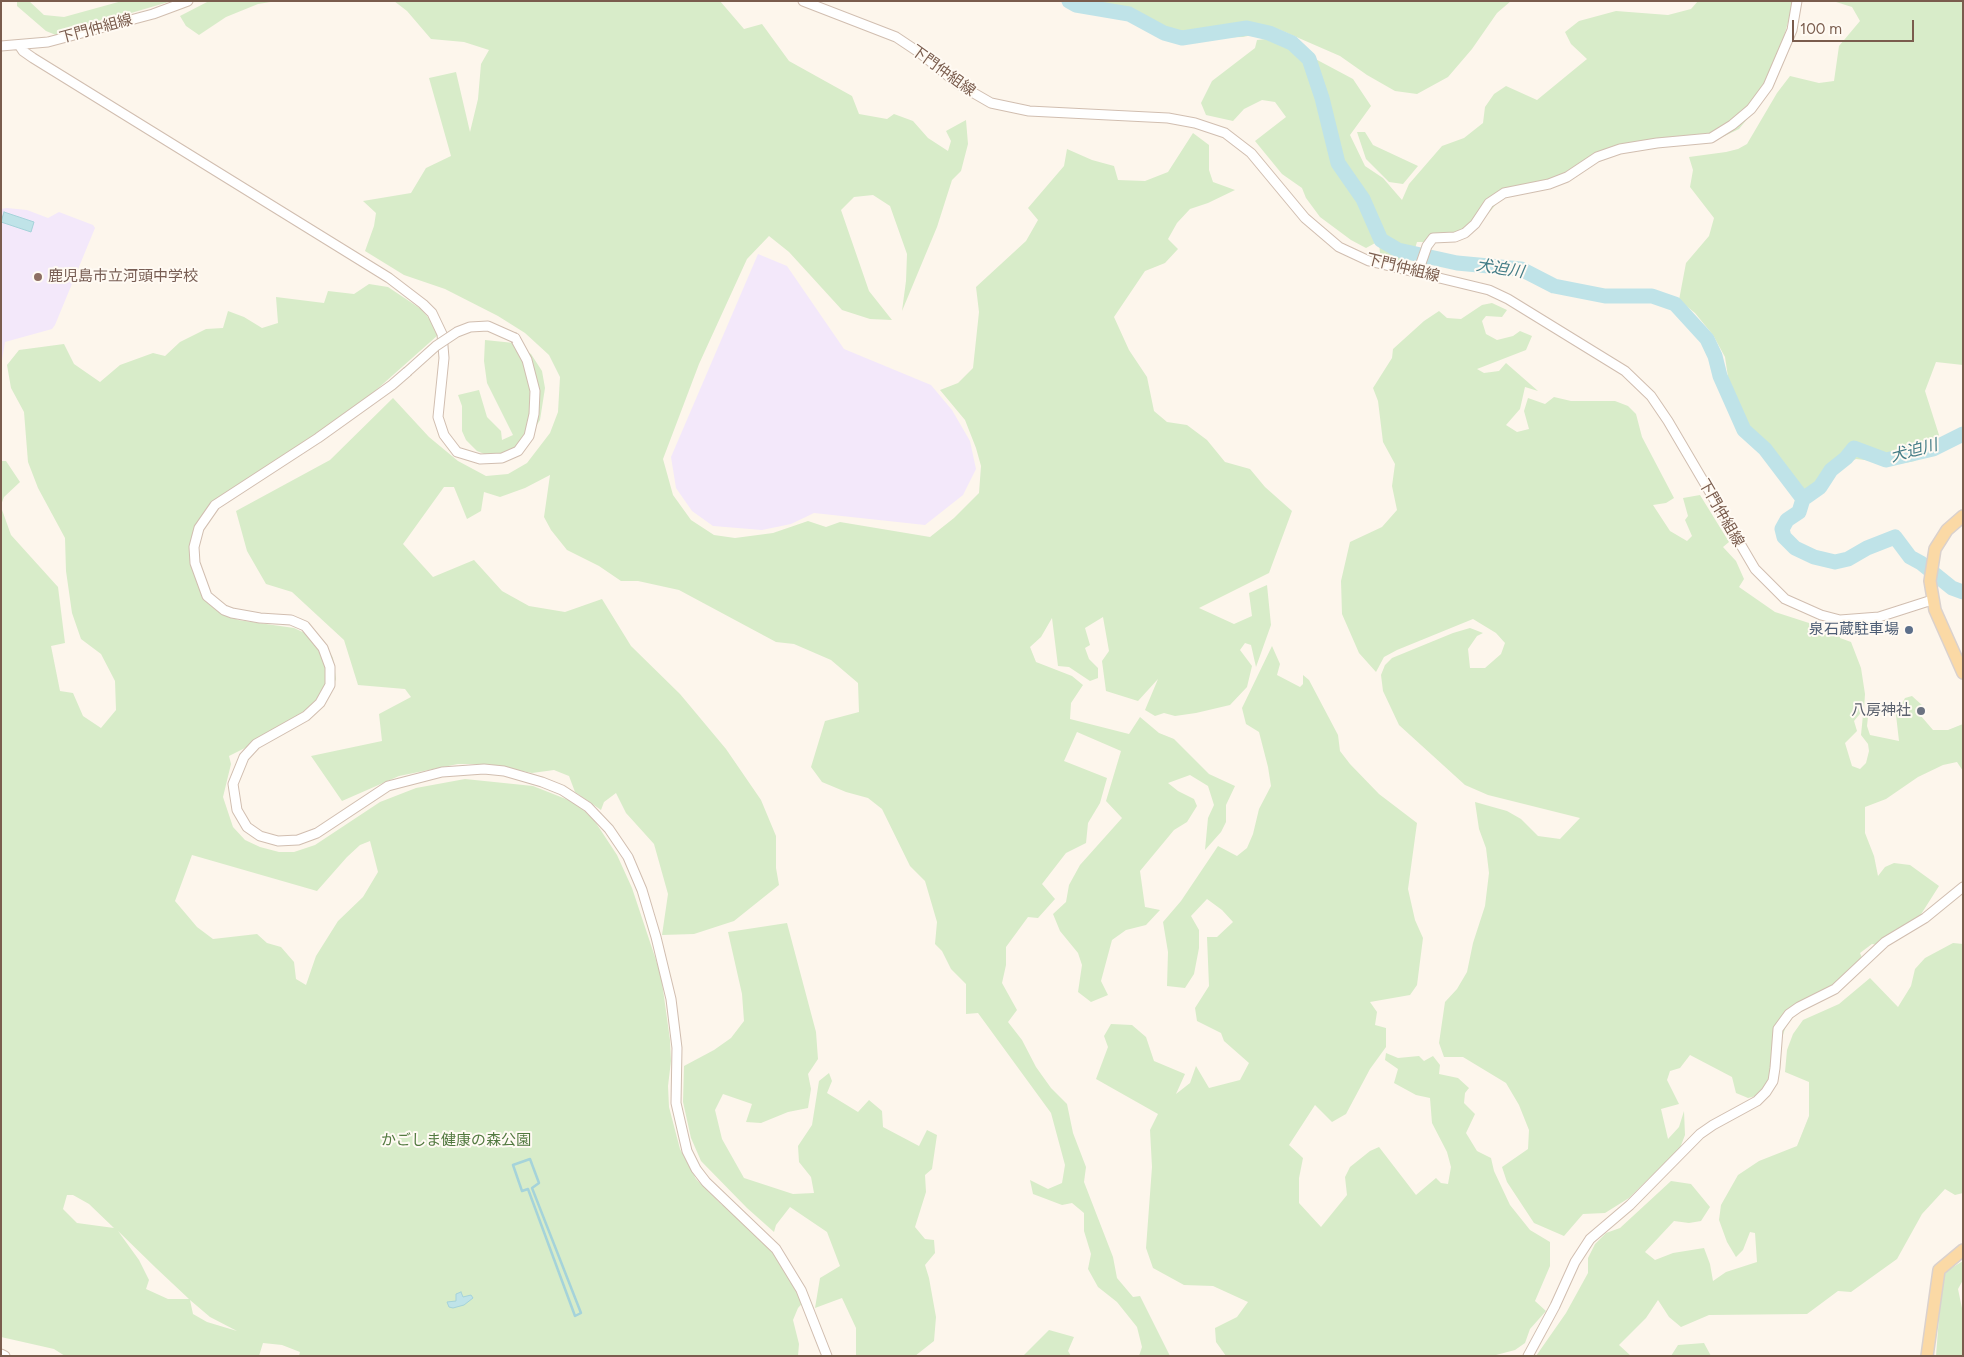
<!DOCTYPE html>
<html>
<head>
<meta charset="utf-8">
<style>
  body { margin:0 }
  #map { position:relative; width:1964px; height:1357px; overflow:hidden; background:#fdf6ec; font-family:Figtree,sans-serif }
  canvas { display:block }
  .frame { position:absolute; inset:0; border:2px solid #7a5c4d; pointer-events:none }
  .scale { position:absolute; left:1792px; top:20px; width:122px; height:22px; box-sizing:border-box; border:2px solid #7a5c4d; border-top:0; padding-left:6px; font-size:15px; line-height:18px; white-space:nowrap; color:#7a5c4d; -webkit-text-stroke:4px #fffaf3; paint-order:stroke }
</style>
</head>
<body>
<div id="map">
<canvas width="1964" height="1357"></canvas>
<div class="frame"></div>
<div class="scale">100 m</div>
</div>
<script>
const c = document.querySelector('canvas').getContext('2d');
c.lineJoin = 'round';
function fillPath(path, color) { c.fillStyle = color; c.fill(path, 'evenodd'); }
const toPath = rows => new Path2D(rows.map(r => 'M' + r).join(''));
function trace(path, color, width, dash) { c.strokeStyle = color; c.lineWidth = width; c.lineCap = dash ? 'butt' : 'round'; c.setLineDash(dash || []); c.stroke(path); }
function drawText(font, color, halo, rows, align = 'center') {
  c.font = font + ' Figtree,"Noto Sans JP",sans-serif'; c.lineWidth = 4; c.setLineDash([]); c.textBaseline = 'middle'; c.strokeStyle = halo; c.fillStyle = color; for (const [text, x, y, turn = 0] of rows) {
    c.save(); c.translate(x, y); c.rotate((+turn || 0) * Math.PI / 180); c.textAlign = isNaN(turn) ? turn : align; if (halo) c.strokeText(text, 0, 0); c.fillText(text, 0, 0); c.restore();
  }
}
const education = toPath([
  [7,208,27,210,48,218,59,212,93,225,95,228,55,325,52,329,5,342,2,360,2,394,1,209],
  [758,254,787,266,844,349,931,385,952,410,970,441,976,469,963,495,925,525,814,513,791,524,762,530,713,526,692,511,676,488,671,457]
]);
const green = toPath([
  [17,1,29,1,44,15,64,17,122,1,172,1,56,35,46,31,17,6],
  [209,1,277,1,258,4,226,17,199,35,186,26,180,16],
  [394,1,720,1,744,29,762,24,789,61,852,96,859,114,887,119,894,114,913,121,928,138,948,151,951,141,946,131,966,120,968,144,961,171,952,180,937,227,902,311,906,281,907,254,890,206,873,195,854,197,841,210,869,291,892,320,870,319,842,310,789,252,769,236,747,259,699,364,663,459,673,495,691,520,714,535,735,538,773,533,808,521,826,527,840,522,930,537,954,518,979,493,981,466,976,448,965,420,940,390,958,383,973,368,979,312,976,287,1026,241,1038,220,1028,208,1064,166,1067,149,1092,160,1114,166,1118,180,1145,181,1168,172,1193,133,1209,145,1209,170,1213,182,1235,190,1208,203,1190,209,1177,223,1168,239,1178,249,1165,263,1145,271,1114,317,1129,350,1147,377,1154,411,1167,422,1187,425,1207,440,1225,462,1250,469,1265,487,1292,511,1269,573,1199,608,1234,624,1252,616,1249,593,1267,585,1271,625,1256,667,1251,645,1245,643,1240,650,1252,666,1247,687,1230,705,1196,713,1175,716,1164,713,1155,716,1145,710,1158,679,1138,701,1106,691,1102,661,1109,651,1103,617,1085,628,1090,645,1085,648,1089,659,1098,668,1098,678,1090,681,1069,667,1058,666,1052,618,1041,637,1030,647,1036,662,1072,676,1083,685,1071,703,1070,719,1129,734,1140,717,1159,733,1174,739,1209,774,1235,786,1226,805,1226,822,1221,832,1205,850,1208,818,1214,805,1208,786,1190,775,1168,783,1178,791,1194,799,1197,806,1187,822,1174,830,1140,871,1145,907,1160,910,1146,925,1126,930,1112,940,1101,981,1108,995,1091,1002,1078,992,1082,965,1078,953,1060,931,1053,914,1066,902,1069,885,1080,865,1122,818,1106,801,1121,751,1077,732,1064,761,1107,778,1100,803,1088,823,1086,843,1066,853,1042,884,1055,899,1038,918,1028,917,1006,947,1006,965,1002,983,1017,1010,1008,1022,1022,1040,1036,1067,1051,1088,1067,1104,1073,1133,1086,1167,1084,1182,1113,1257,1117,1278,1133,1297,1140,1296,1170,1356,1139,1356,1142,1347,1137,1327,1117,1302,1098,1287,1088,1269,1091,1254,1084,1231,1084,1213,1072,1203,1062,1205,1033,1194,1030,1180,1048,1189,1062,1183,1065,1165,1051,1113,978,1013,966,1014,966,984,951,969,942,951,935,944,937,922,925,881,910,866,882,809,868,798,846,792,822,782,811,767,825,721,859,712,858,683,831,660,794,644,776,642,679,590,638,581,621,581,599,566,567,550,551,530,544,517,550,475,525,488,500,497,484,492,481,511,467,519,454,487,444,487,403,544,433,577,474,560,502,591,529,606,565,612,602,599,631,646,680,694,726,749,761,800,776,836,776,868,779,885,734,921,694,934,662,935,668,894,654,844,626,813,616,793,604,802,601,810,575,792,569,776,554,770,532,773,488,764,458,764,399,776,342,801,311,756,382,741,379,714,411,697,405,689,358,685,344,640,292,592,266,584,247,551,236,511,330,460,393,398,429,437,458,461,486,476,508,474,527,463,550,433,558,412,560,377,549,355,525,333,498,316,445,289,404,275,365,251,374,226,376,213,363,201,411,193,426,168,451,156,429,78,456,72,470,132,478,99,481,64,489,50,464,42,431,39,407,11],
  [1067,1,1511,1,1497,13,1472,49,1448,77,1417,94,1395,91,1367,75,1340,56,1278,29,1243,37,1198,38,1097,11,1080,10],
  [1698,1,1794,1,1773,75,1757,107,1739,129,1712,142,1609,150,1570,176,1504,195,1476,228,1434,242,1417,242,1412,258,1400,264,1380,254,1379,241,1366,248,1351,240,1320,217,1306,198,1302,188,1282,174,1255,141,1286,117,1275,102,1262,100,1244,109,1233,121,1206,115,1201,103,1212,81,1255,48,1257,40,1276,38,1353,79,1371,106,1350,135,1365,166,1383,178,1402,200,1409,184,1442,146,1464,138,1483,123,1485,107,1494,94,1506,86,1537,100,1587,59,1571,44,1565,32,1579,21,1616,11,1668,15,1691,9],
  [1809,1,1963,1,1963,365,1936,362,1925,391,1939,435,1915,461,1899,464,1856,459,1834,470,1821,493,1812,498,1802,495,1785,468,1763,445,1742,433,1742,410,1727,404,1728,377,1725,357,1713,335,1695,313,1679,300,1686,263,1709,236,1714,218,1690,187,1693,170,1689,157,1726,152,1738,149,1747,144,1777,93,1790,76,1819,83,1834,81,1839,46,1860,21,1852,7,1836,2],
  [1357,132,1365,132,1373,145,1418,166,1403,184,1389,182,1366,159],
  [369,284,388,287,421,309,431,321,438,335,311,448,221,505,209,518,200,534,193,572,203,598,218,610,238,620,294,628,324,642,333,658,336,679,330,694,311,715,229,756,231,764,223,797,233,827,245,840,260,847,279,852,294,852,315,845,380,802,416,788,465,779,533,786,576,803,594,820,617,855,632,888,661,975,670,1040,671,1061,668,1086,669,1107,680,1149,696,1179,721,1204,758,1229,778,1248,798,1276,809,1296,798,1308,793,1320,799,1344,798,1356,299,1356,300,1352,282,1345,263,1343,259,1356,65,1356,54,1349,1,1337,1,507,11,535,58,587,65,643,51,646,60,691,73,693,83,716,101,728,116,710,115,681,101,654,81,639,72,613,66,571,65,538,38,488,28,462,24,412,11,388,7,365,19,350,64,344,74,364,100,382,120,365,153,353,165,356,180,342,206,329,223,328,228,311,244,317,262,328,278,323,276,297,324,303,328,291,354,294],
  [370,841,378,872,363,897,338,921,316,956,306,985,296,979,294,962,281,947,267,943,257,934,213,939,197,927,175,901,192,855,317,891,347,857,360,845],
  [67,1195,73,1195,89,1204,114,1228,77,1223,63,1209],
  [118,1231,156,1268,189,1299,168,1299,146,1289,149,1280,139,1260],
  [190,1300,210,1317,237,1331,207,1322,193,1314],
  [1492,303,1507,310,1502,317,1486,316,1482,321,1486,334,1497,340,1513,336,1520,331,1532,336,1526,350,1477,369,1484,373,1499,371,1506,363,1538,391,1525,387,1520,409,1506,425,1517,432,1529,429,1524,411,1528,398,1545,404,1554,397,1571,401,1615,401,1628,406,1636,414,1642,437,1674,498,1666,503,1653,505,1670,531,1687,541,1692,536,1685,520,1688,516,1683,498,1700,495,1729,542,1723,547,1736,561,1744,579,1739,587,1775,612,1840,633,1840,638,1851,642,1861,668,1865,694,1864,709,1854,721,1857,731,1845,743,1852,766,1860,769,1866,763,1869,751,1868,744,1861,735,1863,715,1868,717,1867,726,1870,735,1899,741,1896,715,1905,698,1912,696,1923,706,1921,716,1933,730,1948,730,1963,724,1963,771,1957,762,1943,765,1918,777,1886,799,1865,807,1865,833,1874,856,1878,876,1885,867,1894,863,1910,865,1939,886,1918,919,1885,946,1872,944,1860,953,1866,967,1841,990,1800,1010,1794,1015,1786,1026,1766,1085,1756,1096,1748,1098,1736,1093,1732,1077,1690,1055,1680,1068,1670,1071,1667,1080,1679,1104,1661,1109,1668,1139,1679,1127,1684,1111,1685,1135,1680,1148,1629,1198,1605,1213,1583,1214,1564,1236,1534,1223,1507,1182,1502,1167,1528,1149,1529,1130,1519,1105,1506,1083,1463,1057,1444,1057,1439,1043,1445,1002,1457,989,1467,972,1473,943,1485,906,1489,873,1486,848,1479,829,1475,802,1507,811,1521,819,1538,836,1560,839,1580,818,1488,795,1465,785,1399,725,1383,691,1381,675,1385,665,1392,658,1453,633,1470,628,1483,633,1477,636,1468,649,1470,668,1485,668,1501,654,1505,643,1496,633,1473,619,1397,650,1384,657,1376,672,1359,653,1342,614,1341,581,1350,542,1382,527,1397,510,1392,486,1395,464,1383,442,1378,401,1373,388,1392,358,1393,349,1424,321,1439,311,1447,318,1461,319,1482,305],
  [485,340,514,343,531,354,542,371,545,388,540,420,532,433,518,449,507,454,487,455,477,451,466,440,462,431,462,406,458,395,479,390,487,417,501,431,502,440,513,435,487,383,484,361],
  [1,461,6,461,20,482,4,497,1,505],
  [1272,646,1280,664,1277,675,1300,687,1303,684,1303,675,1309,680,1338,735,1340,751,1350,764,1379,794,1417,823,1408,889,1415,920,1423,938,1417,985,1410,995,1370,1002,1377,1012,1375,1025,1386,1028,1386,1047,1370,1069,1346,1114,1332,1122,1315,1105,1289,1145,1303,1158,1299,1178,1299,1203,1321,1227,1347,1195,1345,1177,1350,1167,1370,1151,1379,1147,1416,1195,1436,1178,1441,1183,1448,1184,1451,1167,1447,1152,1432,1123,1430,1098,1416,1095,1394,1083,1398,1069,1385,1060,1386,1053,1398,1058,1419,1056,1424,1061,1433,1056,1440,1065,1439,1074,1458,1078,1469,1088,1465,1093,1464,1103,1475,1114,1466,1133,1477,1151,1491,1158,1494,1171,1510,1205,1530,1230,1550,1242,1550,1266,1535,1301,1546,1311,1530,1329,1525,1343,1515,1350,1496,1355,1476,1356,1226,1356,1216,1342,1215,1328,1237,1317,1248,1302,1213,1286,1184,1285,1153,1268,1146,1248,1152,1167,1150,1130,1158,1114,1096,1079,1108,1047,1104,1036,1111,1024,1132,1025,1146,1037,1154,1061,1185,1074,1176,1094,1190,1083,1196,1066,1209,1088,1240,1080,1249,1063,1224,1041,1221,1033,1197,1021,1195,1008,1209,986,1207,937,1217,937,1233,922,1222,910,1207,899,1191,916,1199,930,1199,948,1194,974,1185,988,1167,986,1168,952,1163,922,1181,901,1218,846,1237,856,1247,848,1253,834,1259,809,1271,786,1268,767,1259,732,1246,724,1242,708],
  [787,923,816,1032,818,1059,808,1074,811,1089,808,1108,788,1112,761,1123,746,1122,752,1104,723,1094,715,1110,722,1139,744,1178,793,1194,814,1193,811,1177,799,1162,798,1146,812,1125,819,1081,829,1073,832,1081,827,1093,858,1112,869,1100,882,1111,883,1127,919,1146,927,1130,937,1135,932,1169,925,1175,926,1192,915,1227,925,1239,934,1240,935,1253,925,1265,929,1278,936,1317,934,1341,915,1356,856,1356,856,1328,842,1298,815,1308,820,1278,840,1266,827,1232,790,1207,776,1225,774,1232,747,1208,701,1161,691,1138,683,1102,684,1066,714,1050,731,1038,744,1021,742,994,728,932],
  [1953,943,1963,944,1963,1193,1955,1195,1945,1189,1922,1214,1897,1259,1851,1292,1838,1291,1807,1314,1709,1315,1681,1327,1669,1317,1658,1300,1646,1318,1619,1345,1631,1356,1536,1356,1566,1313,1588,1273,1588,1258,1595,1244,1606,1233,1620,1228,1671,1181,1691,1184,1710,1207,1701,1221,1689,1223,1674,1221,1645,1252,1655,1260,1673,1253,1704,1248,1710,1264,1713,1281,1726,1272,1757,1262,1755,1233,1750,1232,1743,1250,1736,1257,1727,1242,1719,1220,1721,1205,1738,1175,1759,1161,1797,1146,1809,1116,1809,1082,1785,1072,1787,1050,1793,1034,1803,1020,1839,1004,1870,978,1898,1007,1911,986,1915,969,1925,958],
  [1963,1261,1963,1280,1958,1289,1963,1313,1963,1356,1936,1356,1942,1278,1948,1270],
  [1049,1330,1074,1337,1068,1351,1071,1356,1023,1356],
  [1704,1343,1711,1356,1671,1356,1678,1345]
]);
const water = toPath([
  [4,212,34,222,31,232,1,222,4,212],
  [461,1292,463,1297,471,1295,473,1298,464,1305,453,1308,449,1307,447,1302,456,1301,456,1294,461,1292]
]);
const stream = toPath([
  [530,1159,539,1183,532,1188,581,1313,575,1316,528,1189,522,1191,513,1165,530,1159]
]);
const river = toPath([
  [1069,1,1076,5,1129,14,1164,33,1182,38,1247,28,1269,33,1292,43,1309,59,1322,98,1338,163,1363,199,1381,240,1398,250,1457,263,1521,269,1554,286,1605,296,1652,296,1675,304,1707,339,1715,356,1720,376,1744,430,1765,449,1803,499],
  [1803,499,1799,512,1787,520,1782,529,1784,537,1795,548,1814,557,1835,562,1848,559,1867,548,1895,537,1910,557,1921,563,1952,588,1963,592],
  [1803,499,1820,487,1831,470,1846,458,1854,448,1886,460,1933,449,1963,434]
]);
const minor = toPath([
  [803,1,896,37,920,53,958,84,991,103,1029,111,1168,118,1195,123,1225,133,1251,153,1305,218,1339,247,1369,261,1489,290,1508,299,1625,371,1651,396,1668,421,1755,569,1785,599,1821,615,1840,620,1879,617,1932,600],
  [19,45,23,51,33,58,389,278,423,304,432,313,442,334,444,358,438,417,444,435,457,452,480,459,502,458,518,451,529,436,534,414,535,391,527,360,515,338],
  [1,46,48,42,153,14,188,1],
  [1418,272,1427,246,1433,238,1455,237,1465,233,1475,224,1489,203,1504,193,1549,184,1567,177,1597,157,1620,149,1657,143,1711,138,1732,125,1751,109,1768,86,1792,30,1797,1],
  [407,372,392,385,318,438,215,505,199,528,194,547,195,563,207,596,224,610,232,613,260,618,291,620,305,626,323,648,330,667,330,685,320,703,306,716,256,744,244,757,233,784,237,810,247,827,260,836,278,841,298,840,317,833,388,786,442,772,484,769,504,771,542,782,562,790,588,807,609,829,628,857,642,890,656,937,671,999,677,1048,676,1103,687,1151,696,1169,706,1182,776,1249,801,1290,827,1356],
  [1,1354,5,1356],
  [1528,1356,1555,1306,1575,1262,1590,1239,1630,1205,1700,1134,1713,1125,1757,1101,1766,1092,1773,1081,1775,1068,1778,1029,1789,1014,1799,1007,1835,989,1885,942,1925,918,1963,887]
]);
const major = toPath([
  [1963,516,1947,530,1935,549,1930,581,1935,610,1963,673],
  [1927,1356,1939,1270,1963,1250]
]);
const minorBridge = toPath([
  [407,372,436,346,457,332,470,327,488,326,515,338]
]);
const markers = [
  [38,277,5,"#8d6e63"],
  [1909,630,5,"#5c6f8a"],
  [1921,711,5,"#6b7280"]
];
const streetNames = [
  ["下門仲組線",96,29,-15],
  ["下門仲組線",943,71,36],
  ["下門仲組線",1403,268,14],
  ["下門仲組線",1721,513,60]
];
const educationNames = [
  ["鹿児島市立河頭中学校",48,277]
];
const serviceNames = [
  ["泉石蔵駐車場",1899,630]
];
const worshipNames = [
  ["八房神社",1911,711]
];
const parkNames = [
  ["かごしま健康の森公園",456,1141]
];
const waterNames = [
  ["犬迫川",1500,269,9],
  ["犬迫川",1914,451,-15]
];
fillPath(education, '#f3e8fa');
fillPath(green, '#d8ecc9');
fillPath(water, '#bfe3e8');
trace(water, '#a5d3da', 1);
trace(stream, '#a5d3da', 2.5);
trace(river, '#bfe3e8', 15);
trace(minor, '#d1beb0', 11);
trace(major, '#dad1cd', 14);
trace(minor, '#fff', 9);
trace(major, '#fbd9a5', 11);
trace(minorBridge, '#d1beb0', 11, []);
trace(minorBridge, '#fff', 9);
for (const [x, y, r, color] of markers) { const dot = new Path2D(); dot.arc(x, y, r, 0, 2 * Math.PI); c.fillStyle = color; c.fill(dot); trace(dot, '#fffaf3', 2); }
drawText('15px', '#7a5c4d', '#fffaf3', streetNames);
drawText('15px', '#785e54', '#fffaf3', educationNames, 'left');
drawText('15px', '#4e5e75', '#fffaf3', serviceNames, 'right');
drawText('15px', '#5b616d', '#fffaf3', worshipNames, 'right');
drawText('15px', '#537a41', '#fffaf3', parkNames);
drawText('italic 16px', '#437c86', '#fffaf3', waterNames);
</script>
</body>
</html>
